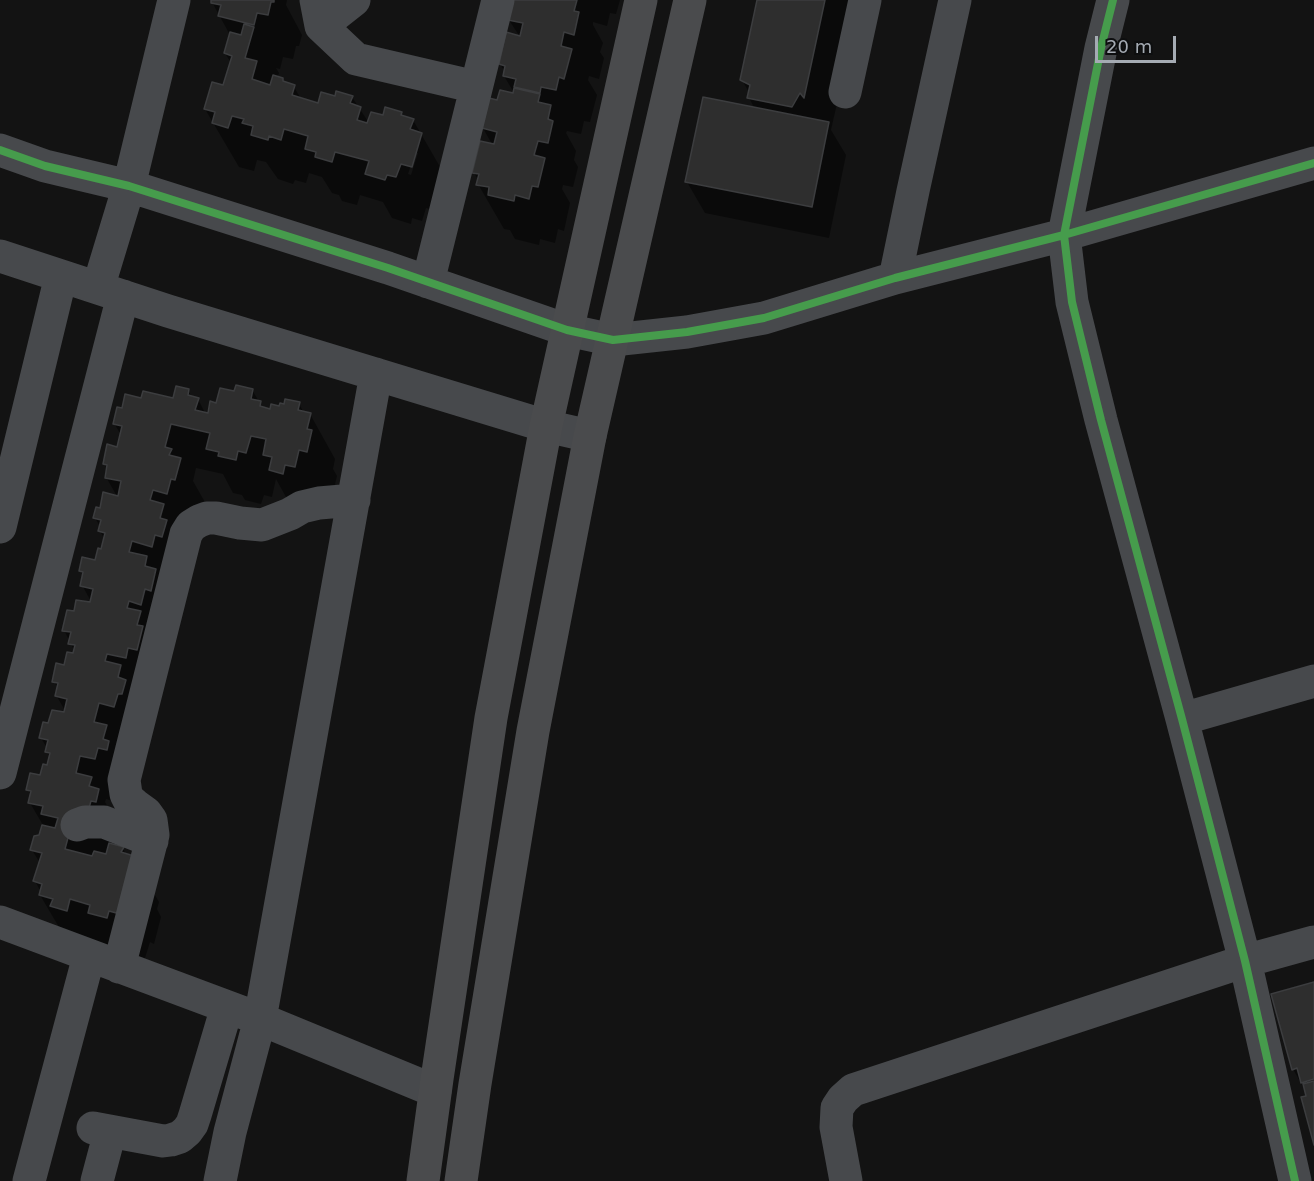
<!DOCTYPE html>
<html>
<head>
<meta charset="utf-8">
<style>
  body { margin:0 }
  #map { position:relative; width:1314px; height:1181px; overflow:hidden; background:#131313; font-family:"DejaVu Sans",sans-serif }
  canvas { display:block }
  .scale { position:absolute; left:1095px; top:36px; width:81px; height:27px; box-sizing:border-box; border:3px solid #a5abb3; border-top:0; padding-left:8px; font-size:18px; line-height:21px; white-space:nowrap; color:#a5abb3; -webkit-text-stroke:4px #0d0e0f; paint-order:stroke }
</style>
</head>
<body>
<div id="map">
<canvas width="1314" height="1181"></canvas>
<div class="scale">20 m</div>
</div>
<script>
const c = document.querySelector('canvas').getContext('2d');
c.lineJoin = 'round';
function fillPath(path, color) { c.fillStyle = color; c.fill(path, 'evenodd'); }
const toPath = rows => new Path2D(rows.map(r => 'M' + r).join(''));
function trace(path, color, width, dash) { c.strokeStyle = color; c.lineWidth = width; c.lineCap = dash ? 'butt' : 'round'; c.setLineDash(dash || []); c.stroke(path); }
const shadow = toPath([
  [213,0,287,0,286,5,302,35,299,46,296,46,293,59,283,57,280,69,276,68,279,73,277,78,282,80,285,84,294,87,301,99,319,105,336,98,352,97,369,123,384,117,401,114,403,117,413,120,447,179,437,211,426,208,422,221,412,218,411,224,392,218,383,202,360,195,357,205,342,201,339,195,332,193,322,177,309,173,306,183,295,180,293,184,278,179,266,162,257,160,254,171,239,167,205,109,224,87,231,63,225,53,230,35,212,2],
  [415,153,418,153,411,175,408,174],
  [514,0,620,0,616,14,610,13,607,26,593,22,593,25,603,43,600,52,604,58,599,79,589,76,588,80,597,95,590,122,584,121,581,134,567,131,566,133,576,151,574,160,578,167,573,187,563,185,562,189,570,203,564,231,558,229,555,243,540,239,539,245,515,239,510,230,504,229,478,184,479,181,474,173,493,146,483,128,498,102,516,96,504,76,505,72,500,64,520,37,509,20],
  [758,0,860,0,831,130,846,155,829,238,705,213,687,182,755,109,749,98,750,94,742,80],
  [188,390,192,398,198,399,206,415,218,404,235,393,252,390,263,408,272,410,299,404,304,413,310,414,335,459,333,469,337,476,332,496,296,515,276,479,272,497,264,495,261,504,245,500,242,495,233,493,223,474,196,468,193,481,206,504,120,803,106,799,105,802,124,835,120,848,123,849,127,856,133,857,159,902,157,909,161,917,154,944,150,942,145,958,66,939,40,895,41,892,35,881,40,863,32,850,40,837,43,825,30,803,31,796,28,790,41,777,48,766,50,758,46,751,47,748,41,738,49,725,67,714,56,695,58,689,54,681,65,667,75,652,64,630,75,613,93,605,82,585,84,577,80,571,96,562,102,551,105,540,100,531,101,528,95,518,101,509,118,498,106,477,108,470,104,464,118,449,121,435,114,423,123,410,142,399,174,399],
  [1314,983,1314,1140,1306,1092,1293,1069]
]);
const building = toPath([
  [211,0,274,0,274,2,271,2,268,15,257,13,254,25,218,16,221,5,211,3,211,0],
  [513,0,577,0,574,11,579,12,574,35,564,32,561,46,572,49,564,79,559,77,556,90,541,87,540,93,514,87,516,79,503,76,505,66,499,64,506,32,520,36,523,23,508,20,513,0],
  [757,0,825,0,804,98,800,93,792,107,747,98,750,85,740,80,757,0],
  [244,24,254,27,245,58,257,61,252,79,270,85,273,75,283,78,283,81,295,85,292,95,318,103,321,92,335,96,336,91,353,96,350,103,361,107,357,120,367,123,371,112,383,115,385,107,402,112,401,115,414,119,410,129,422,133,412,167,401,164,396,177,387,175,385,180,365,174,369,161,335,152,332,162,315,157,316,152,305,149,308,136,284,129,281,140,269,136,268,140,251,135,253,126,242,123,244,119,232,116,228,128,212,123,215,112,204,109,212,82,223,85,232,56,224,53,230,32,241,35,244,24],
  [514,88,540,94,538,102,551,105,548,119,553,121,548,143,538,141,534,155,545,158,538,187,532,186,529,199,515,195,514,201,488,195,489,187,476,185,479,174,472,173,480,141,494,144,497,132,482,128,489,98,497,100,500,90,513,93,514,88],
  [703,97,829,122,812,207,685,182,703,97],
  [236,385,253,389,251,399,261,401,260,406,270,409,271,404,279,406,280,403,284,404,285,399,300,402,298,410,311,413,307,429,312,430,307,452,299,450,295,467,285,465,283,474,269,470,272,457,263,455,266,439,251,436,246,453,238,451,236,460,218,456,219,452,206,449,210,433,171,424,165,447,172,449,169,455,181,458,175,480,171,479,167,494,153,490,150,500,164,504,160,518,167,520,162,537,155,535,152,547,132,541,129,552,147,556,145,566,156,569,151,591,145,589,141,605,129,601,127,608,141,611,137,625,143,626,137,650,128,648,126,658,107,654,105,661,121,665,118,677,126,680,122,694,118,694,114,707,99,703,94,722,107,725,103,739,109,741,107,750,98,748,95,759,80,756,76,773,92,777,89,786,99,789,96,802,91,801,87,815,75,812,65,849,92,856,94,851,106,854,109,843,124,847,121,852,134,856,120,914,109,911,107,918,88,913,90,905,70,899,67,911,50,906,53,899,39,895,42,884,33,881,42,853,30,850,34,836,39,835,42,825,55,828,58,818,41,814,43,806,28,803,31,791,26,790,30,773,40,775,43,764,47,765,50,753,45,752,48,740,39,738,43,722,48,723,52,710,64,712,67,699,55,696,58,683,52,682,56,663,64,665,67,652,73,653,75,645,68,644,71,632,62,631,67,610,74,611,76,600,90,602,93,589,80,586,83,572,79,571,82,557,95,560,98,548,101,549,105,533,98,531,101,520,93,518,96,507,100,508,103,492,118,496,121,481,105,478,107,465,103,464,107,444,117,447,122,426,113,424,117,407,122,408,125,394,141,398,143,391,173,398,176,386,189,389,188,395,199,398,195,410,208,413,210,401,216,403,220,388,234,391,236,385],
  [1314,982,1314,1079,1301,1083,1297,1068,1292,1070,1271,994,1314,982],
  [1314,1081,1314,1145,1301,1097,1306,1096,1303,1084,1314,1081]
]);
const minor = toPath([
  [316,0,321,26,356,59,476,87],
  [1113,0,1101,48,1064,235,1072,302,1101,420,1182,719,1245,961,1295,1181],
  [321,26,354,0],
  [845,92,865,0],
  [0,150,45,166,129,186,388,268,567,330,613,340,687,332,764,318,895,278,1064,235,1314,163],
  [0,256,168,311,546,426,590,436],
  [895,278,913,191,955,0],
  [428,282,498,0],
  [98,288,129,186,174,0],
  [0,527,61,276],
  [1182,719,1314,681],
  [0,773,123,296],
  [77,825,85,822,104,822,152,841],
  [0,922,260,1019,435,1091],
  [119,967,153,835,151,820,146,813,135,805,129,800,126,794,124,780,186,534,191,526,199,521,207,518,216,518,240,523,262,525,290,514,302,507,319,503,354,500],
  [93,1128,163,1141,171,1140,180,1137,187,1131,192,1124,195,1115,227,1007],
  [29,1181,89,956],
  [97,1181,110,1132],
  [220,1181,230,1132,260,1019,376,374],
  [846,1181,836,1127,837,1108,843,1099,853,1090,1245,961,1314,942]
]);
const major = toPath([
  [423,1181,437,1079,491,718,546,426,641,0],
  [461,1181,475,1084,533,731,590,436,690,0]
]);
const cycleway = toPath([
  [1113,0,1101,48,1064,235,1072,302,1101,420,1182,719,1245,961,1295,1181],
  [0,150,45,166,129,186,388,268,567,330,613,340,687,332,764,318,895,278,1064,235,1314,163]
]);
fillPath(shadow, '#0007');
fillPath(building, '#2e2e2e');
trace(building, '#3c3d3f', 1.5);
trace(minor, '#47494c', 33);
trace(major, '#4a4b4d', 33);
trace(cycleway, '#469c4c', 8);
</script>
</body>
</html>
